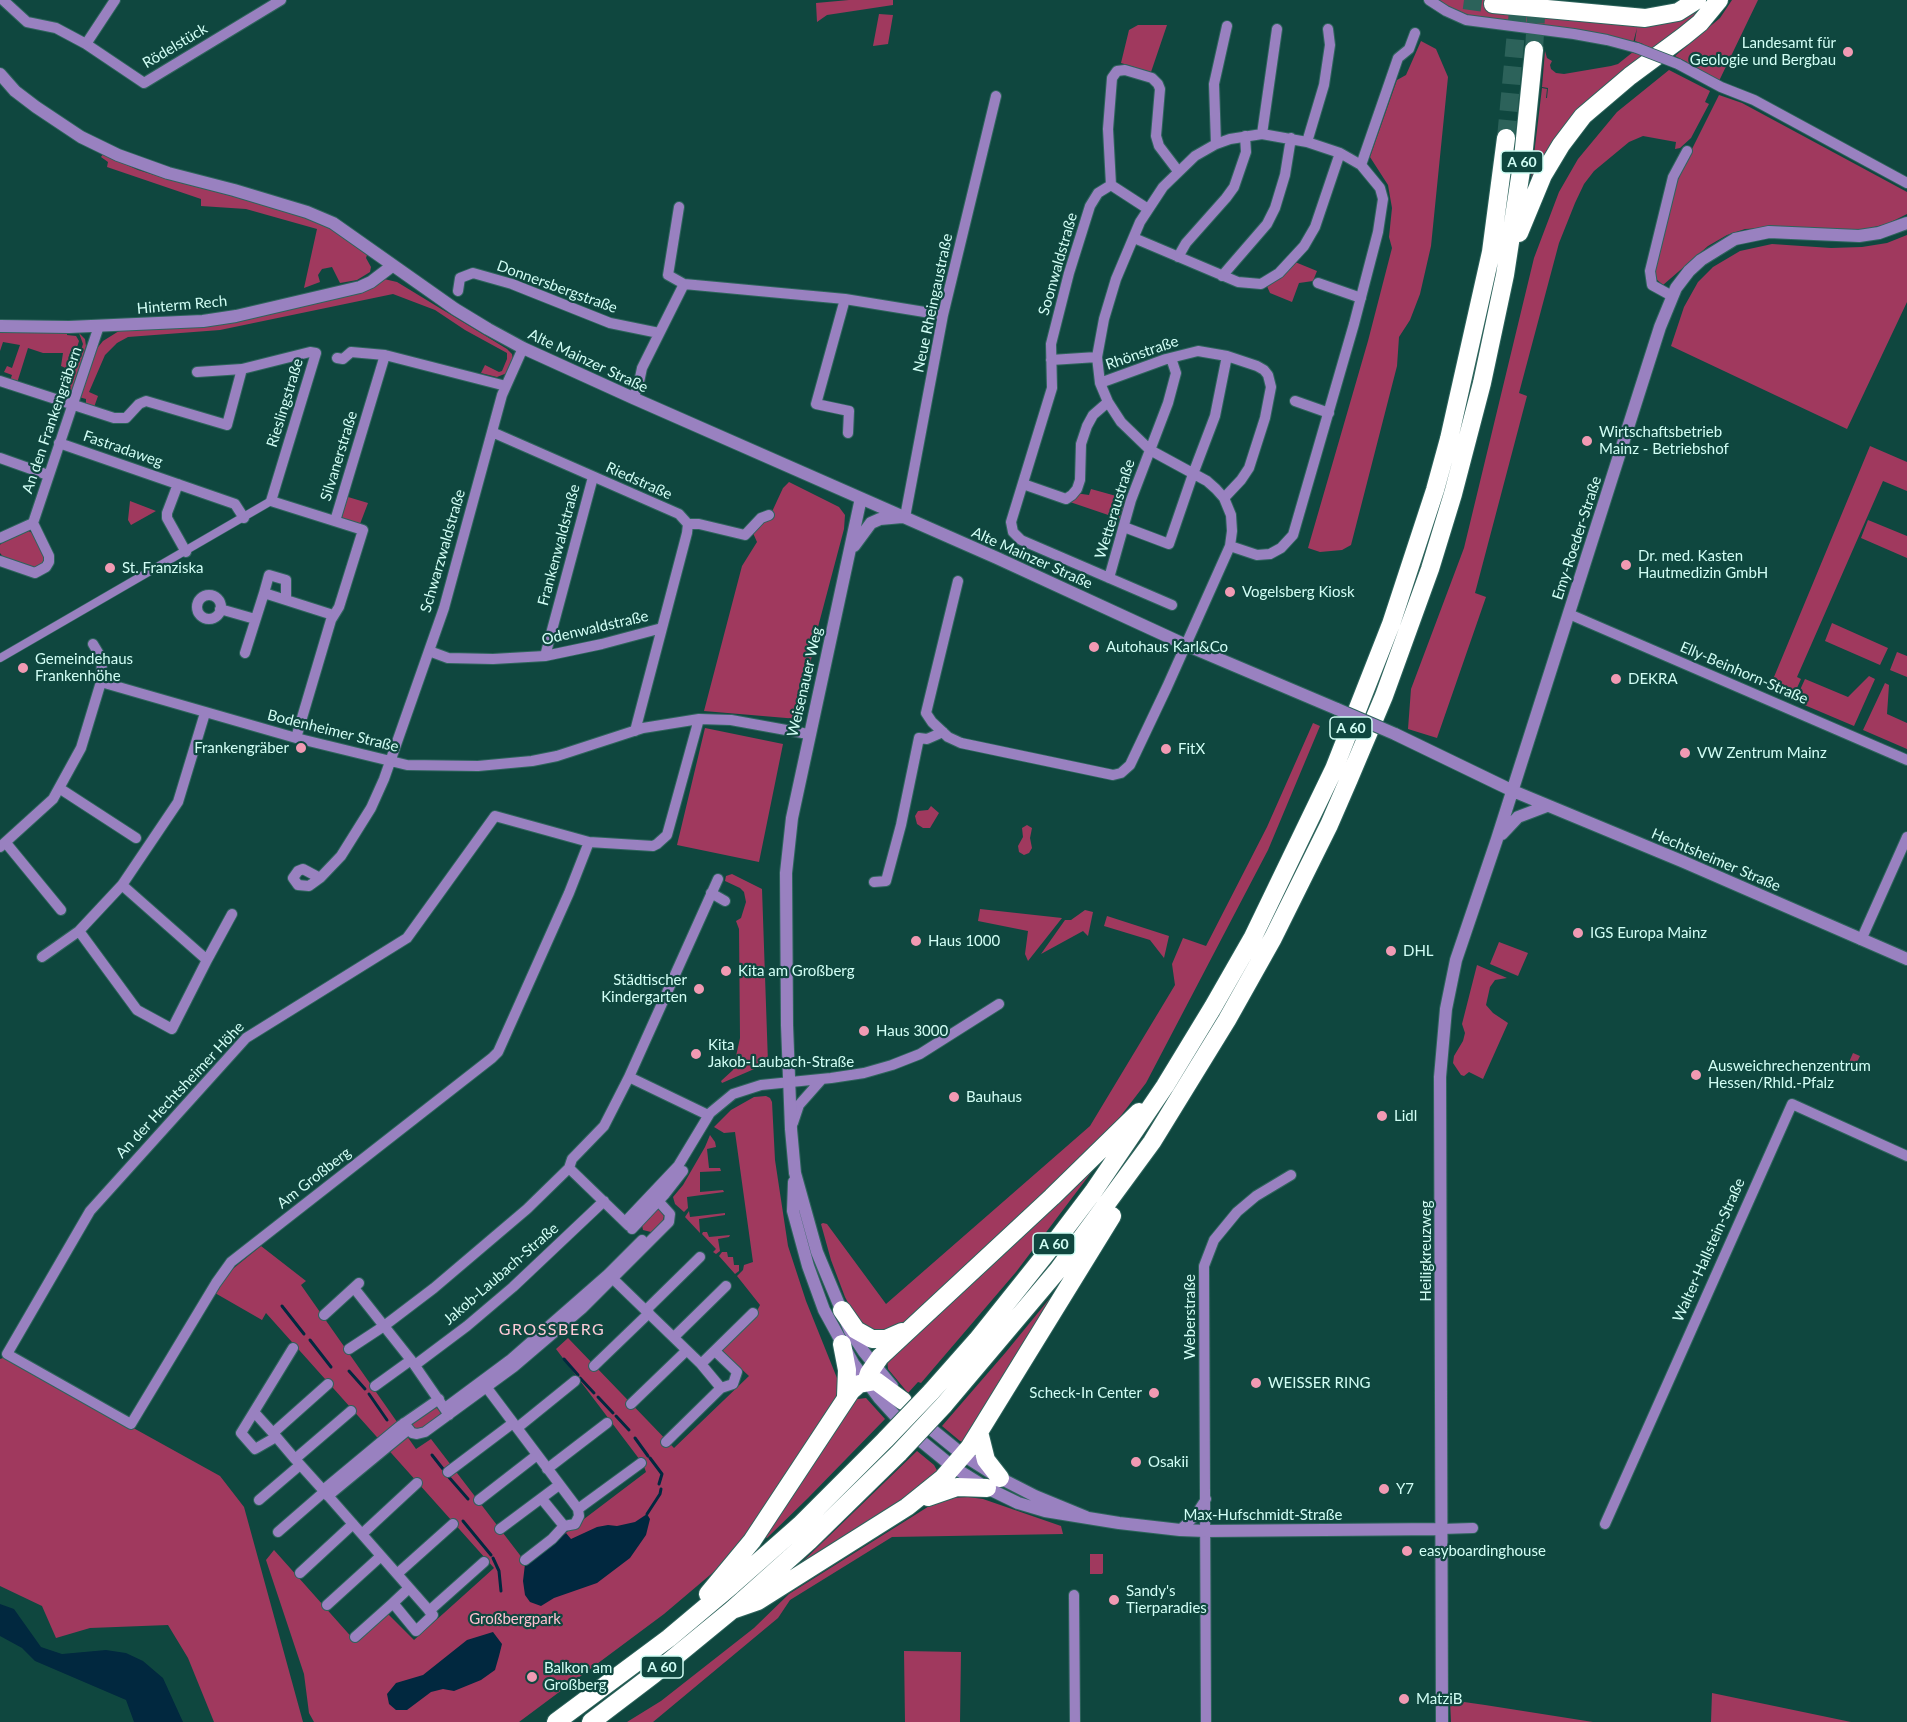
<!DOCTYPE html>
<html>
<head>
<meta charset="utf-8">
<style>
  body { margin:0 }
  canvas { display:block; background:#0f473f }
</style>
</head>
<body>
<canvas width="1907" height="1722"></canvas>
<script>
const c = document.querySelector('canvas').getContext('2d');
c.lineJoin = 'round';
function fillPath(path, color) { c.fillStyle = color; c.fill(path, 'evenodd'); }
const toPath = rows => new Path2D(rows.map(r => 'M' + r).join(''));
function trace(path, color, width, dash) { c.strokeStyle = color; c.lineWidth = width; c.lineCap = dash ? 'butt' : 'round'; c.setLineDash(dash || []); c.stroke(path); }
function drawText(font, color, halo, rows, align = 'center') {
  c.font = font + ' Lato,sans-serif'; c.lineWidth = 4.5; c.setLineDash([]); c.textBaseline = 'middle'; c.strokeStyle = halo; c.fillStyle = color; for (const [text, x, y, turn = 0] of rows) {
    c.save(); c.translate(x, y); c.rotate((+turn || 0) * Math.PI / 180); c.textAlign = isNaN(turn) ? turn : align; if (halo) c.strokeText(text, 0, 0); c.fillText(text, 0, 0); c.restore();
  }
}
const green = toPath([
  [849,0,893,0,893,5,827,15,817,22,816,3],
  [1437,0,1494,0,1559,15,1700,5,1707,0,1713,0,1660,48,1531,180,1542,88,1547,89,1546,98,1547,98,1548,88,1542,87,1545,51,1547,58,1552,61,1550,65,1551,69,1556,73,1564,74,1611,66,1618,64,1643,44,1635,41,1637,28,1633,43,1492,21,1463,14],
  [1732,0,1758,0,1719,81,1686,64,1687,62,1675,56,1720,18],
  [879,14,893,15,888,44,873,46],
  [1138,25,1167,25,1151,72,1121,63,1129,30],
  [1421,41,1436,49,1448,77,1431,246,1420,294,1410,320,1399,337,1397,366,1351,545,1342,550,1320,552,1308,548,1368,341,1392,248,1389,237,1392,208,1388,185,1370,157,1397,80,1406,75],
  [1669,70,1710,91,1705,102,1709,104,1691,138,1680,148,1675,149,1676,142,1643,136,1629,142,1594,171,1584,184,1575,203,1559,243,1519,393,1527,396,1475,593,1486,597,1437,738,1408,729,1411,689,1464,548,1534,258,1559,192,1578,159,1617,112],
  [1719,95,1742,103,1907,192,1907,214,1887,224,1861,230,1841,231,1784,227,1745,229,1727,235,1708,246,1663,285,1655,278,1655,273,1675,183],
  [103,154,138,170,174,181,243,199,320,221,367,255,366,258,371,267,370,272,357,280,340,283,332,267,322,269,318,275,320,282,304,288,317,229,246,209,201,206,201,199,107,167,108,162,101,157],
  [1907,235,1907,302,1847,429,1671,346,1684,307,1698,282,1713,267,1740,251,1772,244,1831,248,1862,247,1887,243],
  [1295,262,1317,271,1313,281,1299,283,1292,302,1270,293,1266,284],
  [384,279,397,282,507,349,512,354,513,360,507,373,497,377,481,373,485,365,499,372,502,371,507,359,507,353,465,330,435,310,393,294,220,330,128,337,117,343,105,355,89,392,98,396,93,410,86,404,86,399,79,397,94,352,103,341,119,331,183,328],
  [67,332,67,335,76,336,79,341,70,370,61,366,63,353,43,353,28,348,17,383,10,381,12,375,4,372,7,366,12,368,20,345,3,342,0,351,0,333],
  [79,333,85,339,86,346,71,394,67,392,83,344],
  [1870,446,1907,462,1907,491,1883,481,1797,677,1801,679,1792,699,1769,689],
  [789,482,839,507,845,515,844,529,818,627,814,627,813,632,817,633,798,719,704,711,742,566,757,542,753,533,770,516,783,488],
  [1091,489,1127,499,1122,518,1120,519,1070,502,1075,493,1089,495],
  [348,497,368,503,360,524,343,519,342,516],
  [130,501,156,511,131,525,128,520],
  [1868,520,1907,536,1907,558,1861,538],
  [26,530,33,533,45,559,43,564,34,568,5,559,0,553,0,545,3,541],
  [1832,623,1888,648,1880,665,1825,641],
  [1897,652,1907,656,1907,677,1890,670],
  [1869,676,1875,679,1854,726,1795,701,1805,679,1848,697],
  [1885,683,1889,685,1887,714,1907,723,1907,749,1863,730],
  [1313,723,1320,726,1268,850,1146,1083,1113,1126,1078,1164,906,1324,885,1334,864,1327,856,1318,845,1297,831,1260,821,1224,823,1223,827,1224,886,1304,1090,1126,1175,985,1172,964,1183,938,1206,946,1267,827],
  [705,728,783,744,759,862,677,845],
  [931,806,939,813,930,828,923,828,917,824,915,816,918,811,928,810],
  [1027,825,1032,828,1030,838,1032,848,1029,853,1024,855,1019,852,1018,846,1023,837,1022,828],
  [732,874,762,889,768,1063,722,1083,721,1081,733,1070,740,1038,739,929,736,921,741,918,746,902,744,892,740,888,725,881,726,876],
  [980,909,1062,918,1028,961,1025,954,1028,931,978,921],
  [1085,910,1093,912,1088,936,1083,931,1041,954,1065,920,1071,920],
  [1107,916,1169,936,1164,958,1150,940,1104,926],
  [1499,942,1528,953,1518,976,1490,964],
  [1477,965,1507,978,1495,980,1490,987,1486,1005,1493,1013,1508,1023,1483,1079,1469,1072,1464,1076,1461,1075,1453,1063,1454,1056,1463,1041,1465,1033,1462,1024],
  [1853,1053,1860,1056,1852,1072,1846,1069],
  [766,1096,770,1098,772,1102,775,1160,788,1246,806,1301,841,1388,837,1401,736,1553,664,1614,519,1722,314,1722,309,1713,304,1674,266,1560,274,1550,355,1641,387,1613,414,1640,494,1568,266,1313,262,1320,215,1293,229,1272,261,1246,306,1281,301,1285,416,1449,431,1439,526,1563,646,1472,643,1464,556,1349,568,1338,674,1448,749,1376,720,1349,756,1313,760,1305,737,1276,743,1270,744,1265,753,1262,735,1132,724,1133,714,1127,731,1110,754,1097],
  [710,1135,715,1142,716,1147,707,1149,709,1168,720,1168,721,1171,700,1172,700,1192,723,1190,724,1192,687,1197,688,1208,684,1212,675,1204,673,1197,683,1185,705,1147],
  [1109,1149,1016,1272,921,1383,918,1382,908,1393,888,1369,887,1358],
  [658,1208,664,1216,662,1223,651,1232,643,1230,642,1225],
  [689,1211,690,1217,725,1213,725,1215,699,1219,700,1233,685,1217],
  [703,1232,707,1232,709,1237,730,1235,729,1237,718,1239,720,1251,716,1254,713,1252,716,1249,702,1234],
  [722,1252,727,1252,728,1257,733,1257,734,1265,739,1265,739,1271,735,1274,719,1256],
  [1059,1287,963,1442,960,1441,942,1426,1006,1352],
  [3,1358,7,1358,220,1476,244,1507,303,1722,214,1722,188,1658,168,1625,90,1628,56,1638,42,1606,0,1586,0,1359],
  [855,1396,858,1399,866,1398,885,1419,808,1498,767,1538,765,1537],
  [437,1408,441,1413,439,1416,422,1428,418,1429,413,1427,412,1424,433,1409],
  [917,1451,934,1465,940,1476,796,1568],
  [950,1493,951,1498,968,1497,983,1499,1061,1526,1063,1534,892,1537,790,1600,778,1618,653,1722,627,1722,661,1701,754,1628,789,1594],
  [1090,1554,1103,1554,1103,1573,1102,1574,1090,1574],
  [904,1651,961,1652,960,1722,905,1722],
  [1712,1693,1851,1722,1711,1722],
  [1450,1700,1485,1705,1593,1722,1451,1722]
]);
const water = toPath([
  [647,1514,650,1519,646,1535,630,1558,597,1583,554,1598,541,1606,530,1602,525,1595,523,1581,525,1564,566,1533,571,1539,597,1527,608,1525,617,1526,635,1522],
  [0,1604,14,1609,41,1647,62,1654,106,1650,126,1653,143,1661,163,1678,183,1722,134,1722,126,1700,35,1661,22,1648,0,1636],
  [493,1632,502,1644,499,1656,495,1670,481,1680,454,1691,443,1689,431,1692,407,1710,396,1710,389,1704,387,1694,396,1683,423,1675,467,1640]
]);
const stream = toPath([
  [282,1306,304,1334],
  [310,1340,331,1367],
  [564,1359,578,1375],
  [349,1371,365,1389],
  [580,1378,594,1393],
  [369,1394,387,1420],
  [598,1397,613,1413],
  [616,1416,629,1430],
  [635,1438,648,1456],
  [432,1455,443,1469],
  [650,1458,662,1474,659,1484],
  [447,1475,468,1499],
  [647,1514,660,1494,661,1489],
  [463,1521,491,1555],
  [493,1558,499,1571,501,1591]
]);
const motorwayTunnel = toPath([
  [1464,0,1493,4],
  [1534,50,1537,0],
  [1506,138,1519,0]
]);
const pedestrian = toPath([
  [0,658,271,501]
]);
const minor = toPath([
  [3,0,27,22,56,28,86,44,144,83,281,0],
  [1429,0,1446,11,1466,20,1574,34,1607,40,1637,48],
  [86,44,115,0],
  [1678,64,1721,87,1754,100,1907,183],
  [1262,134,1307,142,1340,153,1361,165,1380,188,1383,199,1378,232,1354,324,1293,535,1281,548,1270,554,1257,555,1230,546,1232,531,1231,515,1224,498,1216,489,1207,481,1150,450,1121,422,1108,402,1100,383,1097,357,1104,319,1116,279,1140,222,1163,187,1195,156,1216,144,1230,139,1262,134],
  [1262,134,1277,29],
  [1307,142,1324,85,1330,45,1328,29],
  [1216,144,1214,84,1227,26],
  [1361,165,1398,58,1409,49,1415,33],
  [1111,185,1148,209],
  [679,207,668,275,684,284],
  [1134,238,1238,282,1261,284,1279,273,1304,246,1315,227,1340,153],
  [1178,257,1186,243,1226,198,1234,187,1246,152,1245,136],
  [1222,276,1267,224,1275,208,1285,175,1291,138],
  [1318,283,1361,298],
  [458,291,460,278,473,273,512,284,610,323,659,333],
  [1672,296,1652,285,1650,271,1673,177,1687,151],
  [845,299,816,404,849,411,848,433],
  [337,358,343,359,351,352,385,355],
  [1051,360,1097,357],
  [197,372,242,369],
  [0,381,114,418,126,418,139,404,146,401,227,425,242,369,310,352,316,353,271,501,363,530,339,607,331,620,296,738],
  [1100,383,1166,359,1198,351,1227,356,1257,366,1264,370,1268,375,1271,387,1265,418,1249,468,1241,480,1224,498],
  [633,398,638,387,642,368,684,284,845,299,943,315],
  [1295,401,1329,413],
  [492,432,679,514,688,524],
  [59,443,235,504,244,518],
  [0,458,48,475],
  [178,484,167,513,167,518,186,552],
  [1023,484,1066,499,1072,495,1077,489,1080,480,1081,444,1087,426,1093,415,1108,402],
  [905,517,943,315,996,96],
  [335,521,385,355,506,386],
  [688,524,699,524,745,535,761,518,769,515],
  [1124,527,1169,544,1193,474,1215,416,1227,356],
  [0,538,33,523],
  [0,561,35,573,46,567,49,562,49,556,33,523,99,326],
  [1109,578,1131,500,1168,403,1176,373,1171,358],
  [958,581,926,713,932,722,948,737,961,743,1113,775,1121,773,1130,765,1167,687,1230,546],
  [264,593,269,575,286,580,286,600,333,615],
  '197 607a12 12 0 1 1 24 0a12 12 0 1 1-24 0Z',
  [1172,605,1021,540,1013,532,1011,522,1052,388,1051,344,1069,273,1090,206,1098,193,1111,185,1108,129,1112,78,1117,71,1125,70,1152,78,1158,84,1160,89,1156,136,1159,146,1178,171],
  [220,609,255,619],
  [1569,614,1907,760],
  [429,651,448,658,493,659,545,656,602,644,662,628],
  [245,653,264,593,286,600],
  [545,656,593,477],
  [101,682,296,738,407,765,478,766,532,761,557,756,643,728,699,719,731,720,808,734],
  [635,731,687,533,688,524],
  [59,788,136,838],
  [589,842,569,893,498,1052,492,1058,231,1262,216,1283,131,1424,7,1354,90,1211,246,1038,407,938,495,816,589,842,653,846,657,844,667,835,699,719],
  [6,843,61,910],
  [0,847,53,799,81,748,101,682,102,659,93,644],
  [320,878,303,869,298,871,293,878,298,885,309,886,320,878,341,856,371,808,384,779,444,608,502,395,523,348],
  [874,882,886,881,901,825,919,738,927,739,943,732],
  [122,885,207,960,172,1029,137,1010,79,931,122,885,178,802,205,713],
  [711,893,725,901],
  [1861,940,1907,837],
  [42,957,79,931],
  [207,960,232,914],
  [629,1077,708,1115],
  [793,1123,799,1105,822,1079],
  [569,1168,629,1226],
  [625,1222,678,1166,710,1113,733,1094,761,1085,831,1078,864,1073,892,1065,920,1054,999,1004],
  [632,1229,665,1194,683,1171],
  [609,1275,701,1364,721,1388],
  [646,1310,700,1257],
  [324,1315,359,1283],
  [674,1337,726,1286],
  [349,1349,384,1326,354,1288],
  [701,1364,753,1313],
  [415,1365,467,1326,513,1287,604,1201],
  [594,1366,649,1313],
  [484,1384,578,1509,579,1516,575,1524,564,1526,542,1499],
  [375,1386,411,1360],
  [631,1404,686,1351],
  [445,1408,511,1359,608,1274,642,1240],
  [254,1412,273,1433,295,1459,323,1490,397,1574,433,1615,416,1631,393,1603,409,1588],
  [449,1415,411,1360,384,1326,434,1288,527,1209,569,1168,572,1159,604,1126,629,1077,718,879],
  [404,1423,412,1433,417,1434,425,1432,514,1367,582,1309,669,1222,670,1214,652,1194],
  [517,1428,575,1381],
  [273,1433,328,1384],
  [276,1437,255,1449,241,1433,293,1348],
  [666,1442,721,1388,733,1384,737,1372,715,1351],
  [295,1459,351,1411],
  [547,1469,607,1423],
  [448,1472,513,1423],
  [323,1490,400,1426,439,1399],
  [328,1496,408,1430],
  [259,1500,300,1465],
  [479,1500,537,1455],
  [578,1509,641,1463],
  [1605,1524,1792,1104,1907,1156],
  [500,1529,559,1485],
  [1441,1529,1473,1528],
  [1180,1530,1195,1516,1206,1499],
  [278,1532,324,1492],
  [362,1534,417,1483],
  [525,1560,552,1539,564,1526],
  [300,1573,353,1524],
  [397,1574,453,1524],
  [1074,1595,1075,1722],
  [327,1605,381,1556],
  [429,1611,484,1562],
  [355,1637,393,1603],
  [1206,1722,1204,1266,1214,1240,1237,1212,1256,1196,1291,1175]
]);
const tertiary = toPath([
  [0,74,15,91,36,107,81,137,118,155,168,173,234,190,307,212,333,223,455,309,488,329,523,348,633,398,997,558,1186,645,1337,709],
  [0,326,69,327,203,321,236,316,360,287,371,282,392,266],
  [861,498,792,818,786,873,787,1025,791,1129,795,1173,817,1252,850,1331,864,1352,892,1386],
  [854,546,871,523,880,519,902,517],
  [1395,734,1513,791,1684,862,1907,959],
  [1502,834,1518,817,1547,806],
  [794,1182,793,1211,808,1266,824,1310,853,1363,879,1398,910,1432,953,1467,987,1488,1018,1503,1045,1511,1119,1523,1180,1530,1206,1531,1441,1529],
  [920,1420,963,1455,996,1476,1035,1496,1086,1517],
  [1442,1722,1440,1077,1446,1009,1456,960,1497,839,1660,327,1676,288,1689,271,1701,260,1735,239,1769,232,1859,236,1879,233,1907,223]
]);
const motorway = toPath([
  [1493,4,1645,18,1678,12,1697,0],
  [1519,233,1543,175,1561,145,1583,116,1630,76,1684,36,1700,23,1719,0],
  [842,1310,856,1330,872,1339,886,1339,902,1332],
  [842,1344,847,1370,846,1396],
  [866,1382,869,1373,880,1357,1052,1197,1139,1112],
  [931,1392,977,1340,1049,1250,1093,1192,1165,1086,1213,1007,1253,937,1334,769,1391,624,1435,490,1449,439,1491,252,1506,138],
  [944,1405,1058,1270,1152,1142,1227,1020,1273,938,1329,825,1349,779,1384,696,1430,569,1453,494,1482,383,1505,275,1523,158,1534,50],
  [979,1432,986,1460,1000,1478],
  [928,1497,957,1487,987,1488],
  [708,1594,752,1541,851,1391,859,1384,876,1381,903,1401],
  [732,1610,758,1601,907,1507,943,1478,969,1448,979,1432,1112,1216],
  [556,1722,669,1638,732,1585,800,1525,886,1439],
  [591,1722,654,1674,732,1610,809,1541,899,1453]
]);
const minorBridge = toPath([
  [1637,48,1678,64]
]);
const tertiaryBridge = toPath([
  [1337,709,1395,734]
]);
const motorwayBridge = toPath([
  [886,1439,931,1392],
  [899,1453,944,1405]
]);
const markers = [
  [1848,52,6,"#f19ab3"],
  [1587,441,6,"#f19ab3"],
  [1626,565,6,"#f19ab3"],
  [110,568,6,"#f19ab3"],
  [1230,592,6,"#f19ab3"],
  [1094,647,6,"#f19ab3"],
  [23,668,6,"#f19ab3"],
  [1616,679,6,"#f19ab3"],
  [301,748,6,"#f19ab3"],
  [1166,749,6,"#f19ab3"],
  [1685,753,6,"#f19ab3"],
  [1578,933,6,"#f19ab3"],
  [916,941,6,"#f19ab3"],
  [1391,951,6,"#f19ab3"],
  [726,971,6,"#f19ab3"],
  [699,989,6,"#f19ab3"],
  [864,1031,6,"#f19ab3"],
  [696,1054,6,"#f19ab3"],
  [1696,1075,6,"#f19ab3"],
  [954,1097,6,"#f19ab3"],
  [1382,1116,6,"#f19ab3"],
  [1256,1383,6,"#f19ab3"],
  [1154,1393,6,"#f19ab3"],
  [1136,1462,6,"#f19ab3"],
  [1384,1489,6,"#f19ab3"],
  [1407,1551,6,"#f19ab3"],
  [1114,1600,6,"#f19ab3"],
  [532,1677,6,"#f19ab3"],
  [1404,1699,6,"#f19ab3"]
];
const shields = [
  [1522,162,42],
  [1351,728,42],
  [1054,1244,42],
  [662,1667,42]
];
const shieldNames = [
  ["A 60",1522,162],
  ["A 60",1351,728],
  ["A 60",1054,1244],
  ["A 60",662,1667]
];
const poiNames = [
  ["Landesamt für",1836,43,"right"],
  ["Geologie und Bergbau",1836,60,"right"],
  ["Wirtschaftsbetrieb",1599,432],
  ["Mainz - Betriebshof",1599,449],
  ["Dr. med. Kasten",1638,556],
  ["Hautmedizin GmbH",1638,573],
  ["St. Franziska",122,568],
  ["Vogelsberg Kiosk",1242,592],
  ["Autohaus Karl&Co",1106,647],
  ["Gemeindehaus",35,659],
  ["Frankenhöhe",35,676],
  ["DEKRA",1628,679],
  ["Frankengräber",289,748,"right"],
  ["FitX",1178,749],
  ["VW Zentrum Mainz",1697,753],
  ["IGS Europa Mainz",1590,933],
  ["Haus 1000",928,941],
  ["DHL",1403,951],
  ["Kita am Großberg",738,971],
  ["Städtischer",687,980,"right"],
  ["Kindergarten",687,997,"right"],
  ["Haus 3000",876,1031],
  ["Kita",708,1045],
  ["Jakob-Laubach-Straße",708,1062],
  ["Ausweichrechenzentrum",1708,1066],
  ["Hessen/Rhld.-Pfalz",1708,1083],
  ["Bauhaus",966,1097],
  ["Lidl",1394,1116],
  ["WEISSER RING",1268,1383],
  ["Scheck-In Center",1142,1393,"right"],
  ["Osakii",1148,1462],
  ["Y7",1396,1489],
  ["easyboardinghouse",1419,1551],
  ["Sandy's",1126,1591],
  ["Tierparadies",1126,1608],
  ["Balkon am",544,1668],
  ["Großberg",544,1685],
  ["MatziB",1416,1699]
];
const streetNames = [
  ["Rödelstück",175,46,-31],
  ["Soonwaldstraße",1058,264,-74],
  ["Donnersbergstraße",557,287,20],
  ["Neue Rheingaustraße",933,303,-78],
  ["Hinterm Rech",182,305,-5],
  ["Rhönstraße",1142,353,-19],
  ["Alte Mainzer Straße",588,361,25],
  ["Rieslingstraße",285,403,-73],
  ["An den Frankengräbern",52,420,-71],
  ["Fastradaweg",123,449,19],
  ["Silvanerstraße",339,456,-73],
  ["Riedstraße",639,481,24],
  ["Wetteraustraße",1115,509,-73],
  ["Emy-Roeder-Straße",1577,538,-72],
  ["Frankenwaldstraße",559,545,-75],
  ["Schwarzwaldstraße",443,551,-74],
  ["Alte Mainzer Straße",1032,558,24],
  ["Odenwaldstraße",595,628,-13],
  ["Elly-Beinhorn-Straße",1744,673,23],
  ["Weisenauer Weg",805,682,-77],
  ["Bodenheimer Straße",333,731,14],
  ["Hechtsheimer Straße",1716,860,23],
  ["An der Hechtsheimer Höhe",180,1090,-47],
  ["Am Großberg",314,1178,-38],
  ["Walter-Hallstein-Straße",1709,1250,-66],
  ["Heiligkreuzweg",1426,1251,-90],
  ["Jakob-Laubach-Straße",501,1274,-41],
  ["Weberstraße",1190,1317,-90],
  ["Max-Hufschmidt-Straße",1263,1515]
];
const parkNames = [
  ["Großbergpark",515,1619]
];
const neighbourhoodNames = [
  ["GROSSBERG",552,1330]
];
fillPath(green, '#a0395e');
fillPath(water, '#01283f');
trace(stream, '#01283f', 3);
trace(motorwayTunnel, '#2c625a', 18, [18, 9]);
trace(pedestrian, '#2e645c', 9);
trace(minor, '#2e645c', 12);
trace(tertiary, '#2e645c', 14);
trace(motorway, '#2e645c', 20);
trace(pedestrian, '#9981c0', 8);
trace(minor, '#9981c0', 10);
trace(tertiary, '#9981c0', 12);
trace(motorway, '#fff', 18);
trace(minorBridge, '#2e645c', 12, []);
trace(tertiaryBridge, '#2e645c', 14, []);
trace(motorwayBridge, '#2e645c', 20, []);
trace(minorBridge, '#9981c0', 10);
trace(tertiaryBridge, '#9981c0', 12);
trace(motorwayBridge, '#fff', 18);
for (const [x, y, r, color] of markers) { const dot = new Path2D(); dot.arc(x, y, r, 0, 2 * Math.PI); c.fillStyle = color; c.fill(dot); trace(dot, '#0f473f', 2); }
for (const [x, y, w] of shields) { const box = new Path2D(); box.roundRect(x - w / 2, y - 11, w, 22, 4.5); c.fillStyle = '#0f473f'; c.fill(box); trace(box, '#d1fef5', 1.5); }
drawText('bold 14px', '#d1fef5', null, shieldNames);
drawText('15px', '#d1fef5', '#0f473f', poiNames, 'left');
drawText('15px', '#d1fef5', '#0f473f', streetNames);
drawText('15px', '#fec0d0', '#0f473f', parkNames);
c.letterSpacing = '1.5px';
drawText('16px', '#ffccd9', '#0f473f', neighbourhoodNames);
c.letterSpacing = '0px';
</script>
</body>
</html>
